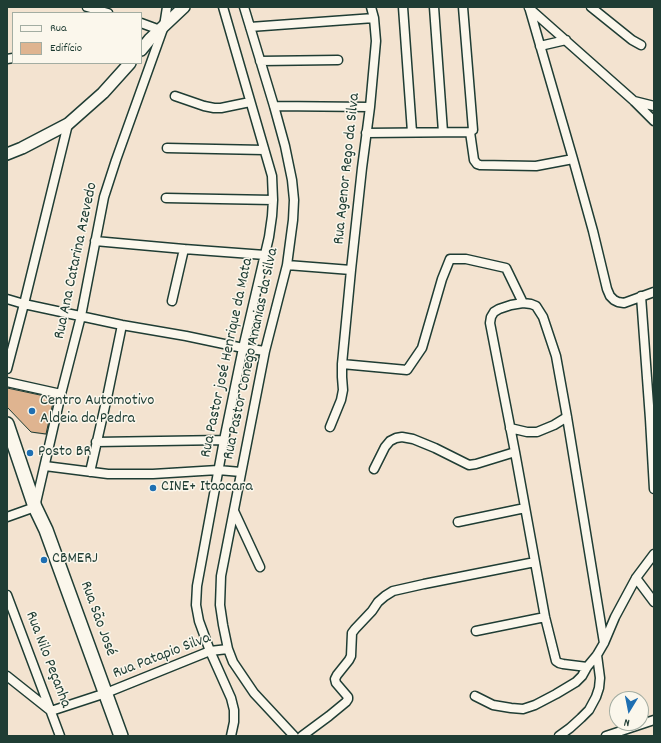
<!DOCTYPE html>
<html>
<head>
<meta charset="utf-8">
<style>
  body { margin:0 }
  #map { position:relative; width:661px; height:743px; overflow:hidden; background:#f3e3d0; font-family:Dekko,sans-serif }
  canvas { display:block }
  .frame { position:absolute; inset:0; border:8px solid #1f3d34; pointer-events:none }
  .legend { position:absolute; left:12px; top:12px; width:130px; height:52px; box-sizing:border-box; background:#fbf7ec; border:1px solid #a3ada2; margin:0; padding:5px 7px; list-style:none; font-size:12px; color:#1f3d34 }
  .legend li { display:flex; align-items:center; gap:8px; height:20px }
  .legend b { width:20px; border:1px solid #a3ada2 }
  .north { position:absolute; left:609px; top:691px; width:40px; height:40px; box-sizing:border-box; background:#fbf7ec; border:1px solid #a3ada2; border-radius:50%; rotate:190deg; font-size:11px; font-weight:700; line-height:16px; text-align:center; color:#1f3d34 }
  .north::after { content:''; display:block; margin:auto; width:14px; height:18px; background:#1f6fb2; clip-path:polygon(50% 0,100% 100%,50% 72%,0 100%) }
</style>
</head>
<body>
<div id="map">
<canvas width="661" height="743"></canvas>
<div class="frame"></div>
<ul class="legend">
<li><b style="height:5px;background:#fbf7ec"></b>Rua</li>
<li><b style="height:11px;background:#dfb490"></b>Edifício</li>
</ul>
<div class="north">N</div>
</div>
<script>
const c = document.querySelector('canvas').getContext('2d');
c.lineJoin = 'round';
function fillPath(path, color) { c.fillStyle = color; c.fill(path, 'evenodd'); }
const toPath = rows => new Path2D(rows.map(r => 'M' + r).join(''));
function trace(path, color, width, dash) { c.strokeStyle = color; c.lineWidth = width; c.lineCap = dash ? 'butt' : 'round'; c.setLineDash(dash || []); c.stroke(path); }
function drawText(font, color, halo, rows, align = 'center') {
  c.font = font + ' Dekko,sans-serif'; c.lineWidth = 3; c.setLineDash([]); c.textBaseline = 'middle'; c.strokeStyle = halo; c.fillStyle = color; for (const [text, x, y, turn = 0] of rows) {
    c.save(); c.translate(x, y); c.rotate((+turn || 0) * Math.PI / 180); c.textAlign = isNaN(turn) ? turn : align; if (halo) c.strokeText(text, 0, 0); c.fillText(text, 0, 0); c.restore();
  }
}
const shadow = toPath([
  [7,391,54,399,54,400,46,435,33,433,8,408,7,405]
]);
const building = toPath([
  [7,388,54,398,46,434,31,432,7,407,7,388]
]);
const street = toPath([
  [87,7,108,13],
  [223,7,272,176,273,200,272,216,269,237,243,348,224,440,197,586,196,605,199,621,210,651,231,698,234,710,234,722,231,736],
  [244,7,274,106,285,146,292,180,294,200,293,220,287,265,265,351,221,576,220,605,223,625,228,649,233,662,254,693,294,736],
  [403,7,412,132],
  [434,7,443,132],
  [529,7,573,159,593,231,607,289,610,296,614,300,618,302,624,303,654,292],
  [591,7,632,40,641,45],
  [529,8,634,101,654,121],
  [141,23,160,30],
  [250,27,374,18],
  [540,46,566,40],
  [7,59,13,58],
  [260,61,338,60],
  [175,96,204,106,214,108,221,108,250,102],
  [634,101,654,106],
  [274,106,370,107],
  [470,132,474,160,477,164,480,165,536,166,573,159],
  [366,133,470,132,473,130,463,7],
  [167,148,264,150],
  [166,198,273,200],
  [95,241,184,249,265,255],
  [287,265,351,270,362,168,370,107,376,41,374,18,371,7],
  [641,296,650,419,654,489],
  [7,299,24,304,122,325,186,336,243,348,265,351],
  [172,301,184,249],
  [342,364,407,370,422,348,442,279,450,259,466,259,506,268,523,303],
  [7,369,24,304,68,124],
  [7,382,61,394],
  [330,427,341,400,343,390,342,377,342,364,351,270],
  [510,428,527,432,537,432,554,425,567,417],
  [96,442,224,440],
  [45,466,108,474,153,474,218,470,241,472],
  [374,469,385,447,390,441,396,438,402,437,413,439,435,448,469,465,476,464,515,452],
  [90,472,108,393,122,325],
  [234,511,260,567],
  [7,517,35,507,61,394,81,316,104,197,116,160,164,26,167,7],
  [458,522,525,508],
  [636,578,654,602],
  [7,595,60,736],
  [476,631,545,617],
  [587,667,563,664,559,663,556,661,545,617,515,452,490,323,491,317,494,312,499,309,511,305,523,303,531,304,536,306,543,317,556,356,567,417,604,643],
  [7,676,51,711,106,693,210,651,228,649],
  [475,696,493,705,511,708,523,709,535,705,556,694,576,682,582,676,587,667,597,655,604,643,615,617,636,578,654,554],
  [302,736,329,716,346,702,348,699,348,697,336,683,335,679,337,675,349,660,351,656,352,633,355,629,372,611,378,602,385,596,393,591,424,584,535,562],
  [559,736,570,728,581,718,589,710,596,697,599,688,600,678,597,655],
  [606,736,654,720]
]);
const secondary = toPath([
  [141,50,150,39,184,7],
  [7,154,22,148,68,124,103,93,130,63]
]);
const primary = toPath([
  [7,424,35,507,46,530,121,736]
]);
const markers = [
  [32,411,4,"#1f6fb2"],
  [30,453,4,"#1f6fb2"],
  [153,488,4,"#1f6fb2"],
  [44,560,4,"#1f6fb2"]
];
const streetNames = [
  ["Rua Agenor Rego da Silva",348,169,-84],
  ["Rua Ana Catarina Azevedo",77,261,-78],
  ["Rua Pastor Conego Ananias da Silva",252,354,-78],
  ["Rua Pastor josé Henrique da Mata",228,358,-78],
  ["Rua São José",97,619,70],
  ["Rua Patapio Silva",162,657,-21],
  ["Rua Nilo Peçanha",47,660,69]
];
const poiNames = [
  ["Centro Automotivo",40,402],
  ["Aldeia da Pedra",40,420],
  ["Posto BR",38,453],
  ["CINE+ Itaocara",161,488],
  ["CBMERJ",52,560]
];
fillPath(shadow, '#0003');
fillPath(building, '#dfb490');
trace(building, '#1f3d34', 1);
trace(street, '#1f3d34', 11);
trace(secondary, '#1f3d34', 14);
trace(primary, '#1f3d34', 16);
trace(street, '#fbf7ec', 8);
trace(secondary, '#fbf7ec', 11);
trace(primary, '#fbf7ec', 13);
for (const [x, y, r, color] of markers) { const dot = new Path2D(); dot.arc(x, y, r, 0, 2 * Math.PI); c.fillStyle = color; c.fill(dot); trace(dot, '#fbf7ec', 1.5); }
drawText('16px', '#1f3d34', '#fbf7ec', streetNames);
drawText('16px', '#1f3d34', '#fbf7ec', poiNames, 'left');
</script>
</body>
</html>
